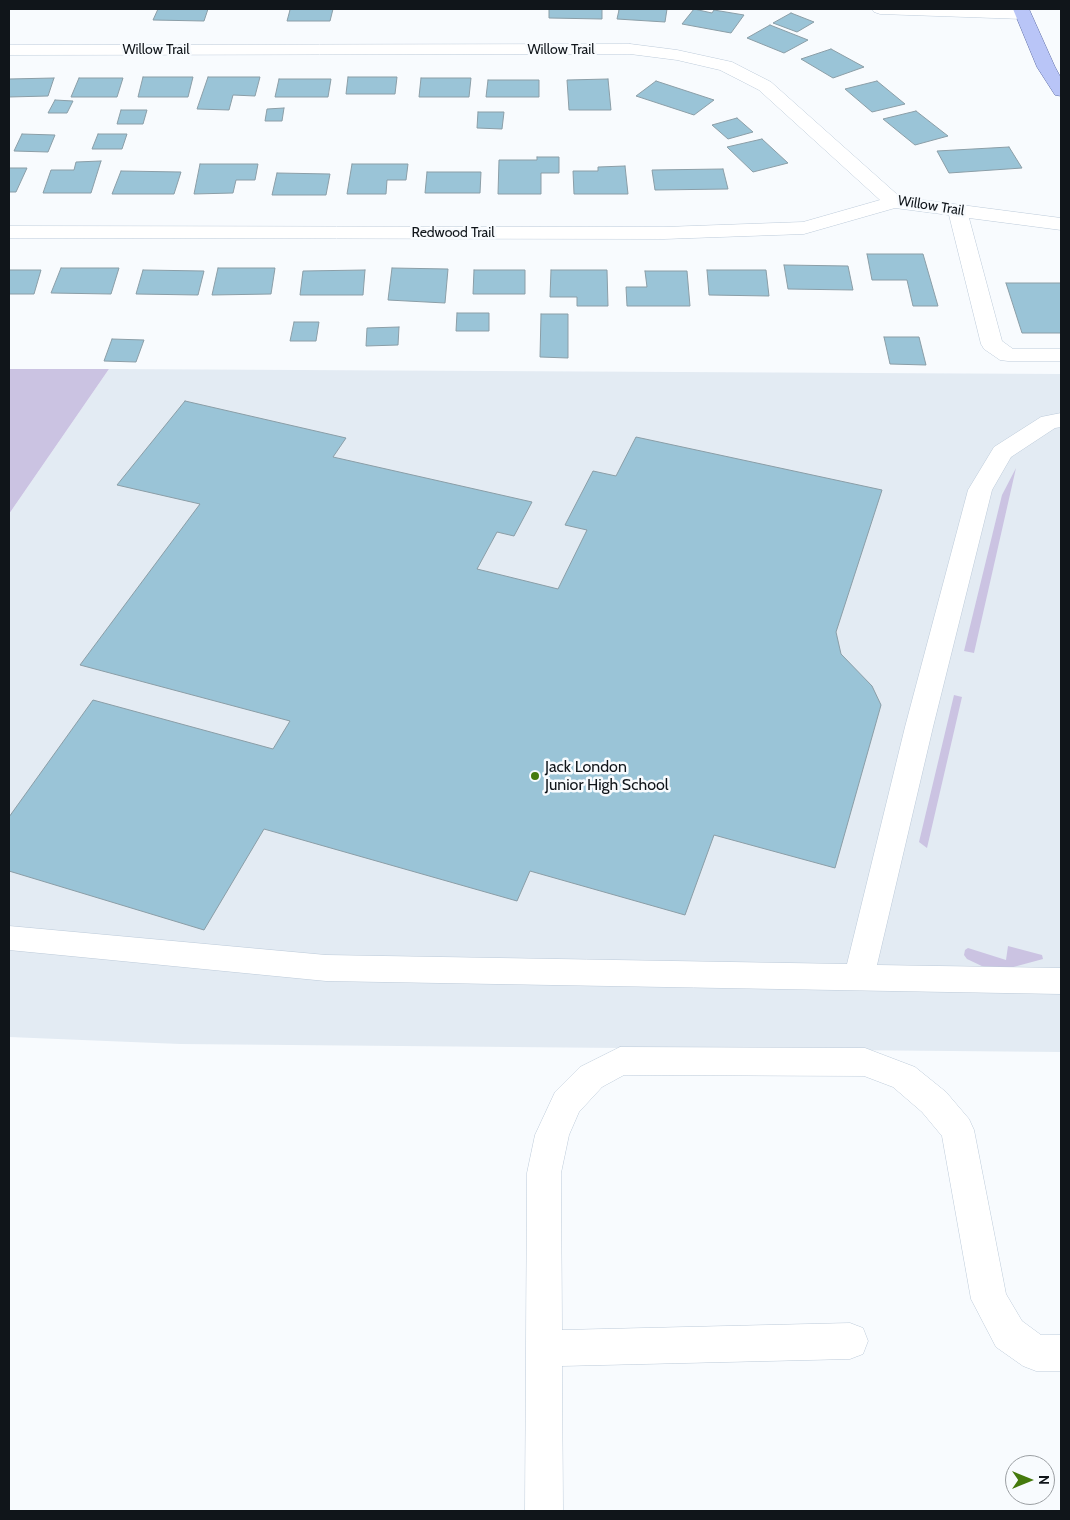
<!DOCTYPE html>
<html>
<head>
<meta charset="utf-8">
<style>
  body { margin:0 }
  #map { position:relative; width:1070px; height:1520px; overflow:hidden; background:#f8fbfe; font-family:Cabin,sans-serif }
  canvas { display:block }
  .frame { position:absolute; inset:0; border:10px solid #10151a; pointer-events:none }
  .north { position:absolute; left:1005px; top:1455px; width:50px; height:50px; box-sizing:border-box; background:#f8fbfe; border:1px solid #9b9fa3; border-radius:50%; rotate:90deg; font-size:14px; font-weight:700; line-height:20px; text-align:center; color:#10151a }
  .north::after { content:''; display:block; margin:auto; width:18px; height:22px; background:#457a0d; clip-path:polygon(50% 0,100% 100%,50% 72%,0 100%) }
</style>
</head>
<body>
<div id="map">
<canvas width="1070" height="1520"></canvas>
<div class="frame"></div>
<div class="north">N</div>
</div>
<script>
const c = document.querySelector('canvas').getContext('2d');
c.lineJoin = 'round';
function fillPath(path, color) { c.fillStyle = color; c.fill(path, 'evenodd'); }
const toPath = rows => new Path2D(rows.map(r => 'M' + r).join(''));
function trace(path, color, width, dash) { c.strokeStyle = color; c.lineWidth = width; c.lineCap = dash ? 'butt' : 'round'; c.setLineDash(dash || []); c.stroke(path); }
function drawText(font, color, halo, rows, align = 'center') {
  c.font = font + ' Cabin,sans-serif'; c.lineWidth = 5; c.setLineDash([]); c.textBaseline = 'middle'; c.strokeStyle = halo; c.fillStyle = color; for (const [text, x, y, turn = 0] of rows) {
    c.save(); c.translate(x, y); c.rotate((+turn || 0) * Math.PI / 180); c.textAlign = isNaN(turn) ? turn : align; if (halo) c.strokeText(text, 0, 0); c.fillText(text, 0, 0); c.restore();
  }
}
const built = toPath([
  [109,369,1061,374,1061,1052,180,1044,9,1037,9,514]
]);
const green = toPath([
  [9,369,109,369,9,514],
  [1016,468,974,653,964,651,1002,495],
  [954,695,962,697,927,848,919,842],
  [1008,946,1042,955,1043,959,1006,969,986,968,967,959,964,955,965,950,968,948,1006,960]
]);
const building = toPath([
  [158,9,217,9,208,9,204,21,153,20,158,9],
  [287,9,333,9,330,21,287,21,290,10,287,9],
  [549,9,602,9,602,19,549,18,549,9],
  [616,9,667,9,665,22,617,19,619,10,616,9],
  [694,9,712,13,714,10,744,15,731,33,682,24,694,9],
  [791,13,814,22,797,32,773,23,791,13],
  [770,25,808,40,784,53,747,38,770,25],
  [831,49,864,67,833,78,801,59,831,49],
  [143,77,193,77,188,97,138,97,143,77],
  [208,77,260,77,255,96,233,95,229,110,197,109,208,77],
  [348,77,397,77,395,94,346,94,348,77],
  [54,78,48,96,9,97,9,79,54,78],
  [79,78,123,78,117,97,71,97,79,78],
  [421,78,471,78,469,97,419,97,421,78],
  [279,79,331,79,328,97,275,97,279,79],
  [608,79,611,110,569,110,567,80,608,79],
  [488,80,539,80,539,97,486,97,488,80],
  [656,81,714,100,694,115,636,96,656,81],
  [877,81,905,104,872,112,845,89,877,81],
  [55,100,73,101,67,113,48,113,55,100],
  [284,108,282,121,265,121,267,109,284,108],
  [121,110,147,110,143,124,117,124,121,110],
  [916,111,948,136,915,145,883,119,916,111],
  [478,112,504,112,502,129,477,128,478,112],
  [737,118,753,132,728,139,712,125,737,118],
  [22,134,55,135,48,152,14,151,22,134],
  [98,134,127,134,122,149,92,149,98,134],
  [762,139,788,163,753,172,727,147,762,139],
  [1009,147,1022,168,949,173,937,151,1009,147],
  [537,157,559,157,559,173,541,173,541,194,498,194,499,160,537,160,537,157],
  [101,161,91,193,43,193,51,170,74,170,76,162,101,161],
  [200,164,258,164,255,180,236,180,233,193,194,194,200,164],
  [352,164,408,164,406,180,387,180,386,194,347,194,352,164],
  [625,166,628,194,574,194,573,171,598,171,598,167,625,166],
  [9,168,27,168,16,192,9,192,9,168],
  [723,169,728,189,655,190,652,170,723,169],
  [121,171,181,172,174,194,112,194,121,171],
  [427,172,481,172,480,193,425,193,427,172],
  [277,173,330,174,326,195,272,195,277,173],
  [867,254,923,254,938,306,913,306,907,280,872,280,867,254],
  [784,265,848,266,853,290,788,289,784,265],
  [61,268,119,268,111,294,51,293,61,268],
  [218,268,275,268,271,294,212,295,218,268],
  [392,268,448,269,445,303,388,300,392,268],
  [9,270,41,270,34,294,9,294,9,270],
  [143,270,204,271,198,295,136,294,143,270],
  [365,270,363,295,300,295,303,271,365,270],
  [474,270,525,270,525,294,473,294,474,270],
  [551,270,607,270,608,306,577,306,577,297,550,297,551,270],
  [707,270,766,270,769,296,709,295,707,270],
  [645,271,687,271,690,306,627,306,626,287,647,287,645,271],
  [1006,283,1061,283,1061,333,1022,333,1006,283],
  [457,313,489,313,489,331,456,331,457,313],
  [541,314,568,314,568,358,540,357,541,314],
  [294,322,319,322,316,341,290,341,294,322],
  [399,327,398,345,366,346,367,328,399,327],
  [884,337,919,337,926,365,890,364,884,337],
  [112,339,144,340,136,362,104,361,112,339],
  [185,401,346,438,333,457,532,502,514,536,497,532,477,569,558,589,587,530,565,525,593,471,616,476,636,437,882,490,836,632,841,654,872,686,881,705,835,868,714,835,685,915,530,871,517,901,264,829,204,930,9,871,9,817,93,700,273,749,290,721,80,665,200,504,117,485,185,401]
]);
const minor = toPath([
  [872,9,1016,9,1029,11,1031,14,1029,17,1023,19,880,14,874,12,872,9],
  [630,44,677,50,732,62,771,82,900,197,1061,218,1061,230,969,218,1002,341,1013,349,1061,349,1061,361,1008,361,1000,360,984,349,981,344,949,215,895,208,804,234,664,239,9,238,9,226,664,227,803,222,880,200,759,90,720,70,677,60,630,54,9,55,9,45,630,44],
  [1061,413,1061,427,1055,428,1011,457,992,490,933,727,877,965,1061,968,1061,994,326,981,9,950,9,926,326,955,847,964,905,727,968,490,994,447,1041,417,1061,413],
  [620,1047,865,1048,915,1067,946,1092,969,1119,974,1130,1006,1294,1022,1321,1041,1335,1061,1335,1061,1371,1036,1371,1023,1366,996,1347,971,1299,942,1136,922,1112,893,1087,864,1076,624,1075,602,1087,579,1112,569,1135,561,1173,562,1330,850,1323,863,1328,868,1341,863,1354,850,1359,562,1366,563,1511,525,1511,527,1173,535,1135,555,1092,580,1067,620,1047]
]);
const major = toPath([
  [1013,9,1029,9,1055,67,1061,78,1061,96,1055,95,1037,67,1013,9]
]);
const markers = [
  [535,776,5,"#457a0d"]
];
const farStreetnames = [
  ["Willow Trail",156,50],
  ["Willow Trail",561,50],
  ["Willow Trail",931,206,9],
  ["Redwood Trail",453,233]
];
const poiNames = [
  ["Jack London",545,767],
  ["Junior High School",545,785]
];
fillPath(built, '#e3ebf3');
fillPath(green, '#cbc3e2');
fillPath(building, '#9ac4d7');
trace(building, '#8b9ea7', 1);
trace(minor, '#bdcbda', 1);
trace(major, '#606ea6', 1);
fillPath(minor, '#fff');
fillPath(major, '#b9c5f7');
for (const [x, y, r, color] of markers) { const dot = new Path2D(); dot.arc(x, y, r, 0, 2 * Math.PI); c.fillStyle = color; c.fill(dot); trace(dot, '#f8fbfe', 2); }
drawText('14px', '#10151a', '#f8fbfe', farStreetnames);
drawText('16px', '#10151a', '#f8fbfe', poiNames, 'left');
</script>
</body>
</html>
